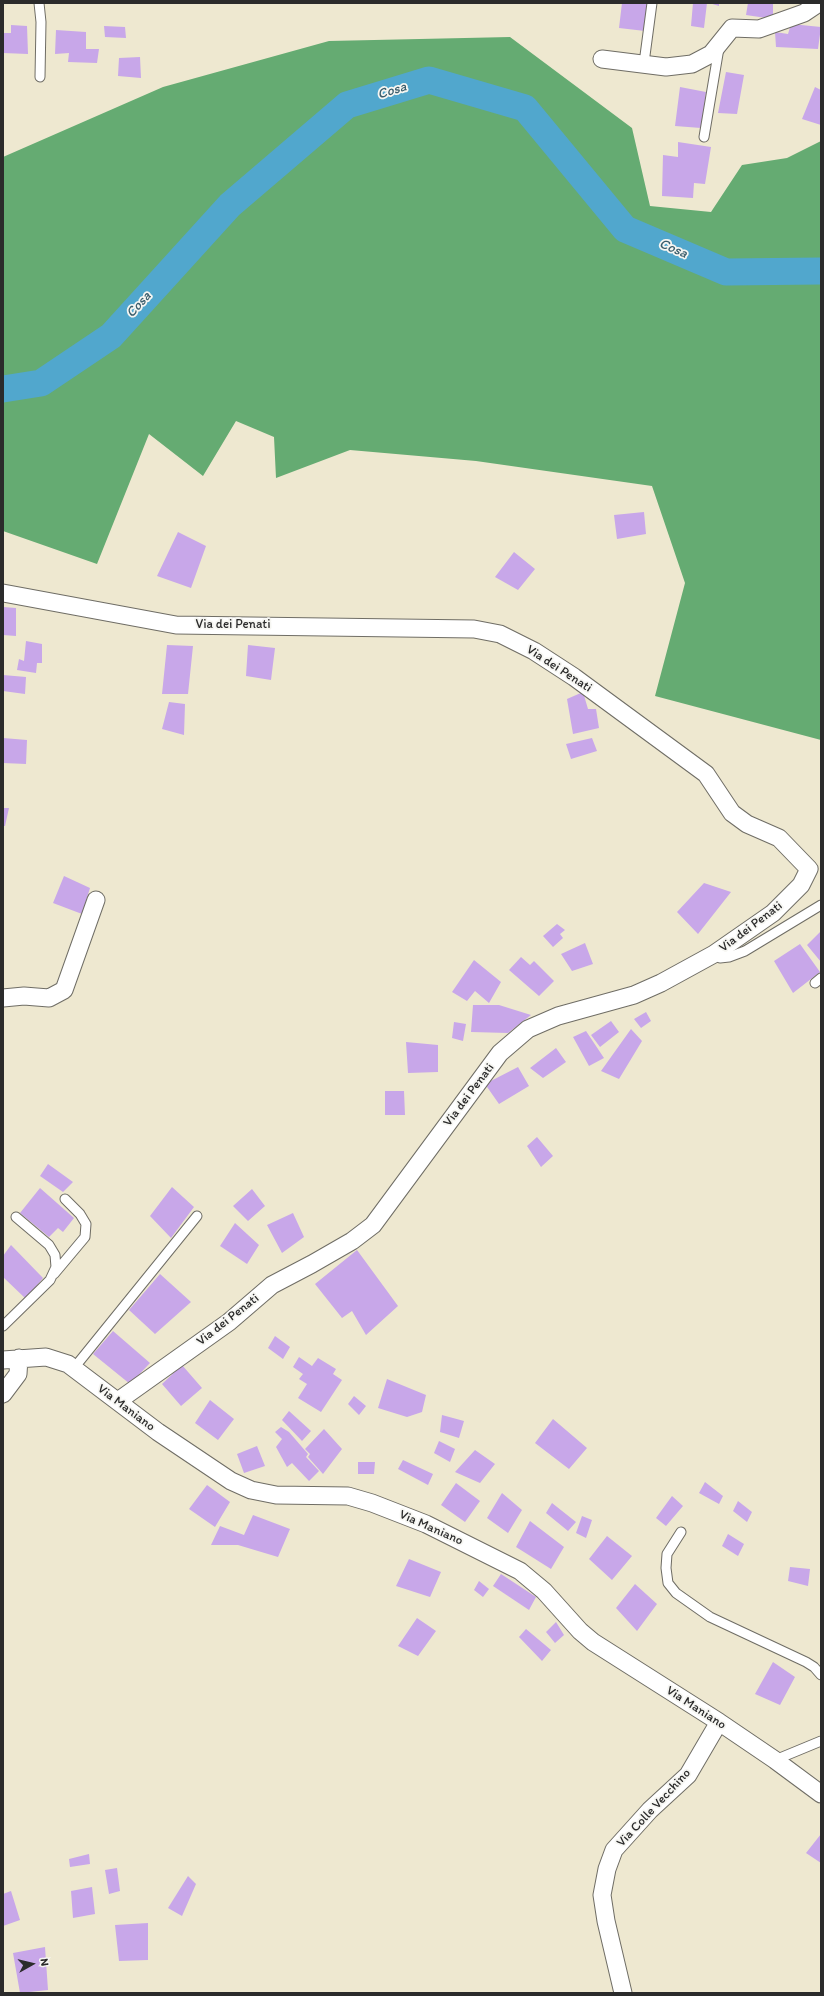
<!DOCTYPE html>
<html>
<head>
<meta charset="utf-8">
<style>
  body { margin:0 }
  #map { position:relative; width:824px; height:1996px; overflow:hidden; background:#eee8d0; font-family:Itim,sans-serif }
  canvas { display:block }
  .frame { position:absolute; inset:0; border:4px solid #2b2b2b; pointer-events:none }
  .north { position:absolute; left:12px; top:1944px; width:40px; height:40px; -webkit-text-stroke:3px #f6f6f2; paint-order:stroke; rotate:82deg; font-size:11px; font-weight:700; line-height:16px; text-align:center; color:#2b2b2b }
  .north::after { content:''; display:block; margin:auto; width:14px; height:18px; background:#2b2b2b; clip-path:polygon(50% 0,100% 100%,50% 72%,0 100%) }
</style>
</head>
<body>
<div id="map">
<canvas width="824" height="1996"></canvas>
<div class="frame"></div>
<div class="north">N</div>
</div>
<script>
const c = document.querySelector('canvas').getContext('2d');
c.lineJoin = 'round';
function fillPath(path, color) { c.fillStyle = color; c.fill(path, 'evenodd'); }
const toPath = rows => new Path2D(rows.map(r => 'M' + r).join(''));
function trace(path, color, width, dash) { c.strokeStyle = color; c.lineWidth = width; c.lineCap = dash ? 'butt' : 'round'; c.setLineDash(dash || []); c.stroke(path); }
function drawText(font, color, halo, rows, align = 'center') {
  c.font = font + ' Itim,sans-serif'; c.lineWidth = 3.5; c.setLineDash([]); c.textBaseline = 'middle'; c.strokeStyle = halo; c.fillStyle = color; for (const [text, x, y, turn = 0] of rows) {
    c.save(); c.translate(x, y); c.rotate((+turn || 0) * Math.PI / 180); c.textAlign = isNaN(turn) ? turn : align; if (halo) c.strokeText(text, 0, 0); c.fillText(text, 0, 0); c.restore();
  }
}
const forest = toPath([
  [510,37,632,128,650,206,711,212,742,165,787,158,821,141,821,740,655,696,685,583,652,486,476,461,350,450,276,478,274,437,236,421,203,476,149,434,97,564,3,531,3,157,163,87,329,41]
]);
const river = toPath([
  [3,389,41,383,111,336,230,205,347,105,429,80,525,108,625,229,726,272,821,271]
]);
const building = toPath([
  [622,3,648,3,645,31,619,28],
  [693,3,707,3,704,28,691,26],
  [709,3,719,3,719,6],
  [748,3,773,3,773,19,746,15],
  [791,24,821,27,818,49,776,47,775,32,788,34],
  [11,25,27,26,28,54,3,53,3,33,11,33],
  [104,26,125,27,126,38,105,37],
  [56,30,86,32,86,49,99,49,97,63,68,62,69,53,55,54],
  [140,57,141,78,118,76,119,58],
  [726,72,744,75,737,114,718,113],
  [680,87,706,92,701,128,675,126],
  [815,87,821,90,821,125,802,119],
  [678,142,711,147,705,184,694,183,693,198,662,196,663,155,678,157],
  [644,512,646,534,617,539,614,515],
  [178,532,206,546,191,588,157,576],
  [514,552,535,569,518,590,495,577],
  [3,607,16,608,16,636,3,635],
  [26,641,42,644,42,663,37,663,36,673,17,670,19,659,24,661],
  [167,645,193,646,188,694,162,694],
  [248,645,275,648,271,680,246,676],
  [3,675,26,677,25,694,3,691],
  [583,692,588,709,596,709,599,728,573,734,567,699],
  [169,702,185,704,184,735,162,729],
  [3,738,27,740,26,764,3,763],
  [592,738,597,751,571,759,566,744],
  [3,808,9,808,5,826,3,826],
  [64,876,90,888,82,914,53,903],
  [704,883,731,892,698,934,677,912],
  [557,924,565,930,560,934,563,938,553,947,543,936],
  [821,931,821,962,807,945],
  [585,943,593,964,572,971,561,954],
  [800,944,820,972,793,993,774,961],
  [521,957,530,965,534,961,554,981,539,996,509,970],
  [474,960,501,982,489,1003,475,991,467,1001,452,992],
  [473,1005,499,1005,531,1015,508,1033,471,1032],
  [646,1012,651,1021,641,1028,634,1019],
  [611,1021,619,1032,600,1047,591,1035],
  [454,1022,466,1024,463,1041,452,1038],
  [631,1029,642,1041,619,1079,601,1071],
  [586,1031,604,1058,589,1066,573,1037],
  [406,1042,438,1045,438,1072,408,1073],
  [556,1048,566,1062,543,1078,530,1068],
  [518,1067,529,1086,499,1104,485,1084],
  [385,1091,404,1091,405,1115,385,1115],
  [537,1137,553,1156,541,1167,527,1146],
  [48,1164,73,1182,63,1192,40,1176],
  [172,1187,194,1207,171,1238,150,1216],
  [40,1188,74,1218,63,1232,58,1228,49,1237,20,1213],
  [252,1189,265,1206,248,1221,233,1206],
  [293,1213,304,1237,282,1253,267,1225],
  [235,1223,259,1245,247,1264,220,1246],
  [11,1245,43,1278,26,1299,3,1277,3,1256],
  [357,1250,398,1306,366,1335,352,1311,342,1318,315,1284],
  [160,1274,191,1302,155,1334,129,1310],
  [113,1331,150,1363,130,1384,93,1354],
  [275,1336,290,1347,283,1359,268,1348],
  [299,1357,312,1366,318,1358,336,1369,333,1374,342,1380,321,1412,298,1398,307,1384,299,1379,303,1374,293,1367],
  [182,1365,202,1388,181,1406,162,1384],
  [387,1379,426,1395,422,1412,407,1417,378,1408],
  [354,1396,366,1406,359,1415,348,1404],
  [210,1400,234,1419,218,1440,195,1423],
  [289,1411,311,1431,302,1441,282,1420],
  [442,1415,464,1421,459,1438,440,1432],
  [553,1419,587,1448,569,1469,535,1443],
  [281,1427,289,1432,308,1454,306,1457,319,1471,309,1481,292,1463,287,1467,276,1447,282,1439,275,1432],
  [324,1429,342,1449,323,1474,308,1457,310,1454,305,1449],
  [439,1441,455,1449,450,1462,434,1453],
  [257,1446,265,1466,244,1473,237,1454],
  [475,1450,495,1464,480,1483,455,1472],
  [403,1460,433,1474,428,1485,398,1469],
  [358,1462,375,1462,374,1474,358,1474],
  [705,1482,723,1496,719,1504,699,1493],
  [456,1483,480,1501,465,1522,441,1505],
  [207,1485,230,1502,215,1527,189,1509],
  [502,1493,522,1510,508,1533,487,1518],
  [672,1496,683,1506,666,1526,656,1518],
  [738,1501,752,1512,747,1522,733,1511],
  [552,1503,576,1522,568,1531,546,1513],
  [253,1515,290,1529,278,1557,238,1545,211,1545,220,1526,244,1535],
  [582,1516,592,1520,586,1538,576,1533],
  [530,1521,564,1547,551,1569,516,1547],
  [728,1534,744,1544,738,1556,722,1546],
  [607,1536,632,1556,612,1580,589,1559],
  [409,1559,441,1572,430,1597,396,1586],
  [790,1567,810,1569,808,1586,788,1581],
  [501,1574,536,1597,529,1610,493,1586],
  [479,1581,489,1589,483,1597,474,1590],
  [635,1584,657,1604,637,1631,616,1608],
  [417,1618,436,1631,418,1656,398,1646],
  [556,1622,564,1635,555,1643,546,1632],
  [526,1629,551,1650,542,1661,519,1637],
  [773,1662,795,1677,780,1705,755,1694],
  [821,1834,821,1863,806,1853],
  [89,1854,90,1864,70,1867,69,1859],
  [117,1868,120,1891,109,1894,105,1870],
  [188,1876,196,1884,182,1916,168,1908],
  [92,1887,95,1914,73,1918,71,1891],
  [11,1891,20,1920,3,1926,3,1894],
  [148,1923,148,1960,119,1961,115,1925],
  [45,1947,48,1990,20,1993,13,1953]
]);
const lane = toPath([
  [39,3,41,22,40,77],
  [644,63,652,3],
  [704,137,719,48],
  [714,954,720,958,729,957,745,951,821,905],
  [815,983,821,978],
  [54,1274,85,1237,86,1224,80,1214,65,1199],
  [3,1326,50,1280,56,1267,55,1255,49,1245,16,1217],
  [74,1368,197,1216],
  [681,1532,667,1554,666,1568,668,1583,676,1593,710,1617,806,1662,814,1667,821,1675],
  [775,1760,821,1741]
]);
const street = toPath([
  [602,59,666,67,692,64,711,54,732,28,759,29,804,13,819,3],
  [3,593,176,625,474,629,500,634,534,651,574,677,706,774,732,813,747,824,779,838,809,869,801,885,773,913,714,954,661,983,634,995,558,1016,528,1029,500,1053,373,1225,352,1241,312,1264,272,1285,229,1322,118,1401],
  [3,998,24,996,49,998,64,990,96,900],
  [3,1360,46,1357,68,1364,158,1432,231,1481,251,1490,276,1495,348,1496,372,1503,426,1524,520,1571,544,1591,580,1631,593,1642,719,1722,775,1760,821,1794],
  [3,1394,18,1374,19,1358],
  [623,1993,606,1921,602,1895,607,1869,614,1850,650,1810,688,1775,719,1722]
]);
const streetNames = [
  ["Via dei Penati",233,625],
  ["Via dei Penati",559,669,33],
  ["Via dei Penati",751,927,-37],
  ["Via dei Penati",469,1095,-53],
  ["Via dei Penati",228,1320,-38],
  ["Via Maniano",126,1408,37],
  ["Via Maniano",431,1528,24],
  ["Via Maniano",696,1708,33],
  ["Via Colle Vecchino",654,1808,-47]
];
const waterNames = [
  ["Cosa",392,91,-17],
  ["Cosa",673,249,23],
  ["Cosa",139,305,-48]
];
fillPath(forest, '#65ab72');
trace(river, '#51a7cd', 27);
fillPath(building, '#c8a7e9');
trace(lane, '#6f6d65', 11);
trace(street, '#6f6d65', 19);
trace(lane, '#fff', 9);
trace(street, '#fff', 17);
drawText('13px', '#2b2b2b', '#f6f6f2', streetNames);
drawText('italic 14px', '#3a5d6c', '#f6f6f2', waterNames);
</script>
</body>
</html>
